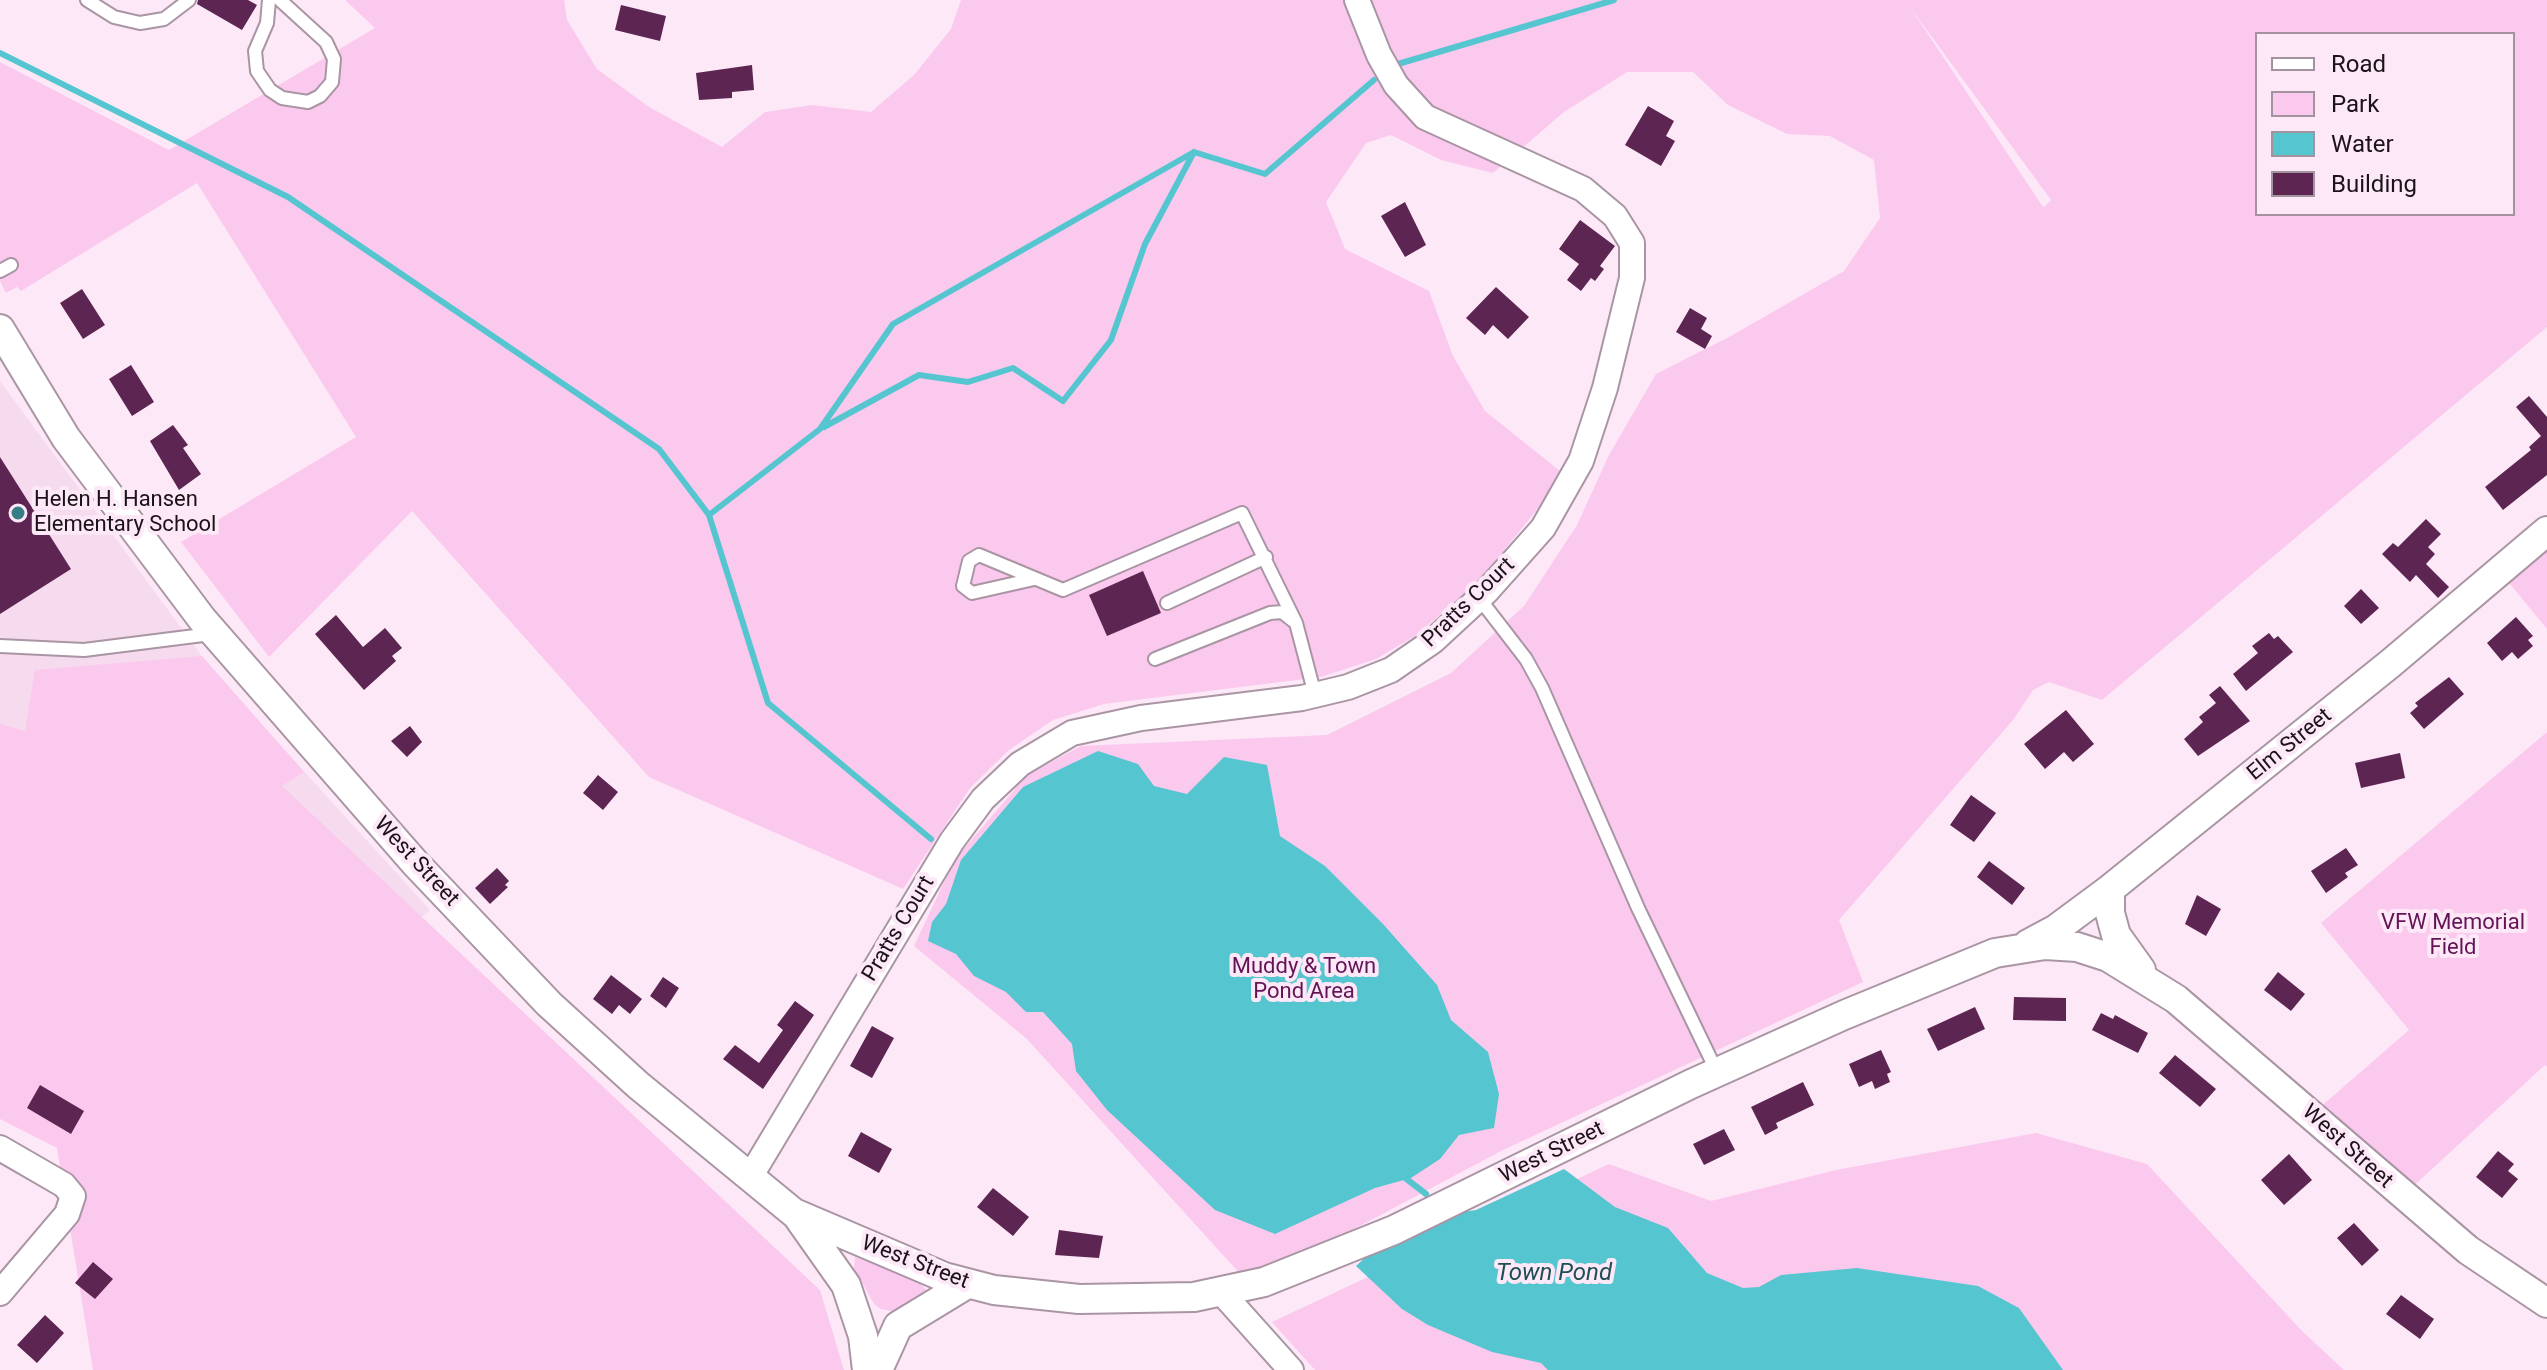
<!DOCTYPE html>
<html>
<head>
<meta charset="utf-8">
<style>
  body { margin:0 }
  #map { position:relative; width:2547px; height:1370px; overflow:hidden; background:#fde8f7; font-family:Roboto,sans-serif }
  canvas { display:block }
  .legend { position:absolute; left:2255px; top:32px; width:260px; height:184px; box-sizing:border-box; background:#fde8f7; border:2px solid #a3939e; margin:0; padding:10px 14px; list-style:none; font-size:24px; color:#1b1319 }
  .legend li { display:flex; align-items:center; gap:16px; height:40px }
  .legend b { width:40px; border:2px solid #a3939e }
</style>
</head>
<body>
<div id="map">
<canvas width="2547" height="1370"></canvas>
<ul class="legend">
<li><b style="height:10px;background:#fff"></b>Road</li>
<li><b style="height:22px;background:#fbc9ee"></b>Park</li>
<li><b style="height:22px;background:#55c5d0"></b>Water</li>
<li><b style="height:22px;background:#5d2552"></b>Building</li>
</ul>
</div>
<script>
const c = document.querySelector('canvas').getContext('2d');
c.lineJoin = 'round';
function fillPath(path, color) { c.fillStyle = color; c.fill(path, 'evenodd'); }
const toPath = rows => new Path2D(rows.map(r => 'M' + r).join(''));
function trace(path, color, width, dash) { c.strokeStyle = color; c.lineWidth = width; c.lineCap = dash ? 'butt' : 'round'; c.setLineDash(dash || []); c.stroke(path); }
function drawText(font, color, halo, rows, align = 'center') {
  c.font = font + ' Roboto,sans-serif'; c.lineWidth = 8; c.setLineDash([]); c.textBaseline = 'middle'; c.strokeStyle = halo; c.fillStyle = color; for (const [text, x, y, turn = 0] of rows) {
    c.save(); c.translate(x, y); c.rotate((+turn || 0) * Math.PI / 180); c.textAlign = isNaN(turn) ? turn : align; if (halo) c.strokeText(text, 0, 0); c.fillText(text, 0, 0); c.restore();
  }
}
const built = toPath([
  [0,381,212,670,430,910,150,1153,0,962]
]);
const green = toPath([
  [345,0,564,0,567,20,597,69,649,107,722,147,765,112,812,105,871,112,914,75,951,29,961,0,2547,0,2547,327,2102,700,2049,682,2033,690,2013,720,1839,920,1863,982,1501,1151,1326,1244,1242,1276,1027,1039,914,946,955,859,1027,775,1081,746,1327,735,1451,673,1524,606,1577,525,1609,455,1656,374,1729,337,1844,271,1880,218,1874,160,1830,136,1787,134,1728,105,1693,72,1627,72,1564,112,1493,173,1441,160,1391,135,1366,143,1326,202,1345,249,1429,291,1453,356,1485,411,1565,475,1479,581,1415,636,1376,659,1321,677,1104,704,1053,720,1009,750,970,788,903,889,649,777,412,511,269,657,181,542,356,437,197,183,21,291,17,287,6,293,0,281,0,62,169,150,375,28],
  [1910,7,2051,200,2044,207,2043,207],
  [2257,34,2513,34,2513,214,2257,214],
  [2547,543,2547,629,2505,578],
  [202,656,304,772,282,786,820,1290,844,1370,93,1370,57,1148,0,1119,0,724,25,731,35,670],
  [2547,732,2547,1067,2545,1065,2408,1191,2318,1109,2409,1030,2321,923],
  [2036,1133,2147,1164,2302,1331,2344,1370,1315,1370,1272,1322,1609,1164,1711,1201,1836,1170],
  [855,1257,917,1280,929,1293,896,1312,881,1309,874,1304,854,1268]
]);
const water = toPath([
  [1098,751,1138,764,1154,786,1187,794,1224,757,1267,765,1280,836,1325,866,1383,924,1437,985,1451,1020,1488,1052,1499,1094,1494,1128,1459,1135,1440,1159,1411,1178,1375,1188,1275,1234,1215,1210,1107,1110,1076,1071,1072,1044,1043,1012,1026,1012,1006,992,974,976,956,954,928,941,932,922,946,904,961,860,1023,787],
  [1564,1169,1615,1207,1668,1228,1707,1273,1743,1288,1759,1287,1781,1275,1857,1268,1978,1286,2019,1308,2063,1370,1548,1370,1541,1363,1492,1352,1428,1325,1402,1309,1356,1266,1372,1251,1437,1216,1476,1210]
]);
const stream = toPath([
  [0,53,288,197,659,449,709,515,768,703,931,839],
  [1398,64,1614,0],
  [824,427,919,375,968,382,1013,368,1063,401,1111,340,1145,244,1194,152],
  [709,515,820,429,893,324,1194,152,1265,174,1374,80],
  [1400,1174,1426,1194]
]);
const building = toPath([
  [198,0,248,0,257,5,242,30,197,4],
  [621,5,666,16,660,41,615,30],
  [752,65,754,90,732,92,732,98,699,100,696,73],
  [1648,106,1674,121,1666,136,1675,141,1661,166,1625,145],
  [1405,202,1426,245,1405,257,1381,216],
  [1580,220,1615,246,1600,266,1604,269,1595,281,1591,278,1581,291,1567,280,1579,264,1559,249],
  [1496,287,1529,317,1508,339,1493,325,1485,335,1466,318],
  [82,289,105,325,83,339,60,303],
  [1690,308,1707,318,1701,329,1712,336,1705,349,1676,332],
  [131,365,154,402,132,416,109,379],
  [2529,396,2547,417,2547,475,2503,510,2485,487,2531,450,2529,447,2541,436,2516,407],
  [173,425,188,445,183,448,201,474,179,490,150,441],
  [0,457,71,569,0,614],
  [2426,519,2441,534,2428,547,2435,554,2426,564,2449,587,2438,598,2416,575,2410,582,2382,554,2393,543,2398,547],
  [1143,571,1161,613,1107,636,1089,595],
  [2361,589,2379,608,2361,624,2344,606],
  [336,615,363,647,385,628,402,648,392,656,396,661,364,690,315,634],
  [2516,617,2533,636,2528,640,2533,646,2518,659,2512,652,2502,661,2487,643],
  [2269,633,2274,639,2278,636,2293,652,2246,691,2233,674,2258,653,2252,646],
  [2449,677,2464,694,2424,729,2410,713,2418,706,2415,703],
  [2220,686,2250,721,2198,756,2184,739,2203,722,2199,717,2216,703,2209,695],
  [2066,710,2094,744,2073,762,2064,752,2045,769,2024,744],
  [410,726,422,742,407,757,391,741],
  [2400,753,2405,778,2361,788,2355,763],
  [598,775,618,792,603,810,583,793],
  [1971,795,1996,813,1974,842,1950,825],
  [2346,848,2358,865,2345,873,2348,877,2326,893,2311,871],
  [1989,861,2025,888,2012,905,1977,877],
  [497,868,509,881,505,885,508,887,490,904,475,888],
  [2197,895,2221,909,2206,936,2185,924],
  [2278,972,2305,994,2291,1011,2264,990],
  [611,975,642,999,630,1014,619,1005,612,1014,593,999],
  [663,977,679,988,666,1008,650,996],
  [2014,997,2066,998,2066,1021,2013,1020],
  [795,1001,814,1015,763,1089,723,1059,735,1045,759,1063,783,1030,777,1025],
  [1975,1007,1985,1029,1938,1051,1927,1029],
  [2101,1013,2113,1019,2115,1015,2148,1033,2138,1053,2092,1030],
  [872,1026,894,1038,872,1078,850,1066],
  [1881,1050,1891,1072,1887,1074,1890,1082,1875,1089,1872,1081,1859,1087,1849,1064],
  [2175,1055,2216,1089,2200,1107,2159,1073],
  [1803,1082,1814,1105,1776,1123,1778,1128,1765,1135,1751,1107],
  [40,1085,84,1111,71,1134,27,1108],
  [1724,1129,1735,1150,1704,1165,1693,1144],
  [861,1132,892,1149,879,1173,848,1156],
  [2498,1151,2514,1164,2508,1171,2518,1179,2502,1198,2476,1177],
  [2289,1154,2312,1180,2284,1205,2261,1180],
  [993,1188,1029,1217,1013,1236,977,1207],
  [2354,1223,2379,1250,2362,1266,2337,1238],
  [1059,1230,1103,1236,1099,1258,1055,1255],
  [93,1262,113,1279,95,1299,75,1283],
  [2401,1295,2434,1319,2420,1339,2386,1314],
  [45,1315,64,1333,37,1363,17,1345]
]);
const service = toPath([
  [87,0,114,17,140,23,164,19,189,0],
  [269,0,267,23,255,51,257,71,270,90,282,98,308,102,320,96,332,82,334,59,326,42,280,0],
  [0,271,11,265],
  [1034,579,972,593,963,586,969,561,979,555,1063,590,1242,513,1296,623],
  [1479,598,1526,659,1542,688,1638,908,1717,1072],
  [1167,603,1266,557],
  [0,646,84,650,211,634],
  [1155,659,1270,613,1282,612,1296,623,1315,695]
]);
const minor = toPath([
  [0,1148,64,1185,73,1196,67,1214,0,1293],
  [750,1177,952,841,983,799,1020,764,1072,733,1141,718,1302,698,1348,687,1391,670,1433,641,1486,592,1543,528,1581,461,1605,388,1632,278,1632,243,1615,216,1583,189,1425,117,1396,85,1379,55,1357,0],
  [1223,1294,1291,1370]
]);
const tertiary = toPath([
  [0,329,66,438,202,619,415,863,549,1004,638,1085,794,1213,944,1277,994,1290,1079,1299,1194,1297,1264,1282,1394,1230,1691,1084,1844,1015,1995,953,2045,945,2077,947,2108,957,2176,999,2468,1250,2547,1303],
  [2110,889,2110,913,2116,935,2141,970],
  [2028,944,2056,929,2110,889,2391,663,2547,531],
  [798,1217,846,1285,863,1336,867,1370],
  [878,1370,898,1326,967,1284]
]);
const markers = [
  [18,513,8,"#367e85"]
];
const poiNames = [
  ["Helen H. Hansen",34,500],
  ["Elementary School",34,525]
];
const streetNames = [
  ["Pratts Court",1469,603,-44],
  ["Elm Street",2290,745,-39],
  ["West Street",416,862,47],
  ["Pratts Court",899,929,-59],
  ["West Street",2347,1147,42],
  ["West Street",1552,1153,-26],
  ["West Street",915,1263,21]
];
const parkNames = [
  ["VFW Memorial",2453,923],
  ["Field",2453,948],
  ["Muddy & Town",1304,967],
  ["Pond Area",1304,992]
];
const waterNames = [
  ["Town Pond",1554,1274]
];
fillPath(built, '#f6daee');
fillPath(green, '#fbc9ee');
fillPath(water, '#55c5d0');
trace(stream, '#55c5d0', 6);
fillPath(building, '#5d2552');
trace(service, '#a995a3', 16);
trace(minor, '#a995a3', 28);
trace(tertiary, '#a995a3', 32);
trace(service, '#fff', 12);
trace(minor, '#fff', 24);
trace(tertiary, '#fff', 28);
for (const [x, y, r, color] of markers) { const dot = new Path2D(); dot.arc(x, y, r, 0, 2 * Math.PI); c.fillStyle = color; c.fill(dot); trace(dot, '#fde8f7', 3); }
drawText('22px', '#1b1319', '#fde8f7', poiNames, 'left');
drawText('22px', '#1b1319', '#fde8f7', streetNames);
drawText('22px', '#621455', '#fde8f7', parkNames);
drawText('italic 24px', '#1e4f54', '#fde8f7', waterNames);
</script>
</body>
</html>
